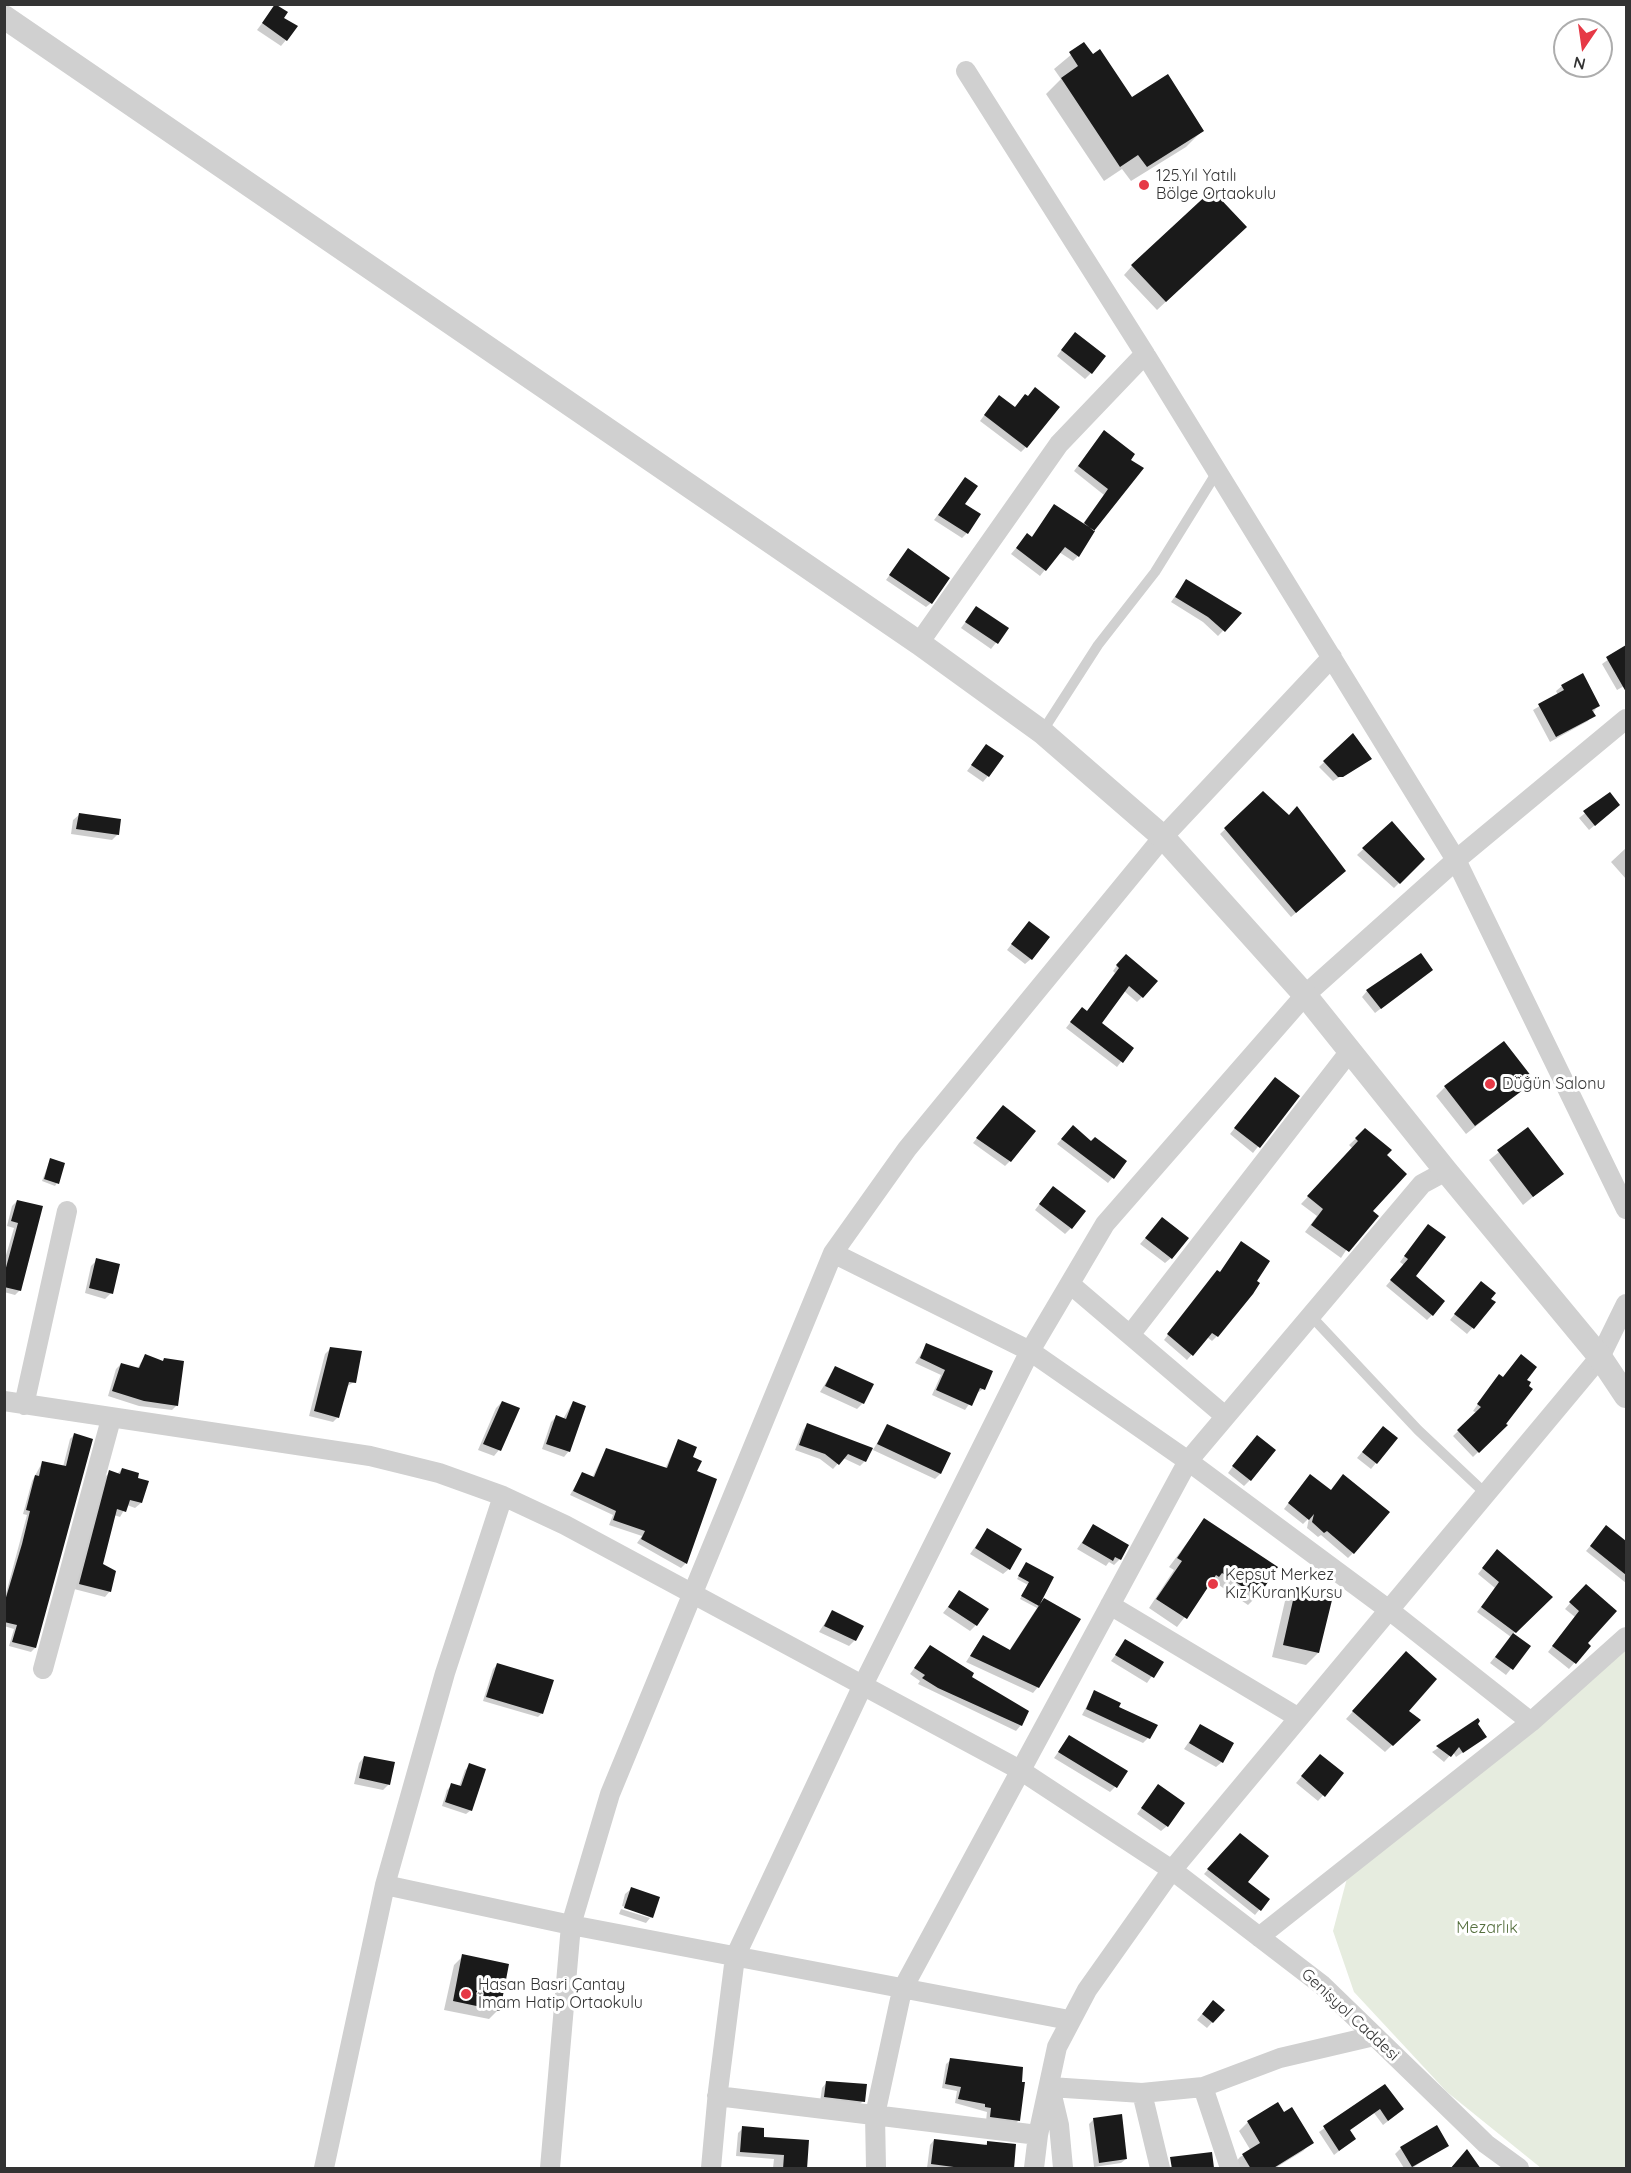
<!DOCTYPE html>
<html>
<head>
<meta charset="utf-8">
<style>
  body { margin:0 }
  #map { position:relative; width:1631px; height:2173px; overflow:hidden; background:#fff; font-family:Quicksand,sans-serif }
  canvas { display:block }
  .frame { position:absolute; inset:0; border:6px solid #333; pointer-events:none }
  .north { position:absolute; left:1553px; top:18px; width:60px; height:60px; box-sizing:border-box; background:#fff; border:2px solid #adadad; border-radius:50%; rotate:193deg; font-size:16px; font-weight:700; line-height:24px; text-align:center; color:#333 }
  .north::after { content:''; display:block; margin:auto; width:21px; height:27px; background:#e63946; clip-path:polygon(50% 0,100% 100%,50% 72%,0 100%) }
</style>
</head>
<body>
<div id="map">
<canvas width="1631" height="2173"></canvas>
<div class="frame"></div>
<div class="north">N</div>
</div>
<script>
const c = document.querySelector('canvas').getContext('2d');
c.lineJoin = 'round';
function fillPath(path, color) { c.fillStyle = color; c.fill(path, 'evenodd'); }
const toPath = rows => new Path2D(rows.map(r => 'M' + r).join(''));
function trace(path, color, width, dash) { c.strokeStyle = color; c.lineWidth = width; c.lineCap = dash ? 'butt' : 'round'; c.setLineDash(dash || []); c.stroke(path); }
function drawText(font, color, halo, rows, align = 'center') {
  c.font = font + ' Quicksand,sans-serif'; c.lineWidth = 6; c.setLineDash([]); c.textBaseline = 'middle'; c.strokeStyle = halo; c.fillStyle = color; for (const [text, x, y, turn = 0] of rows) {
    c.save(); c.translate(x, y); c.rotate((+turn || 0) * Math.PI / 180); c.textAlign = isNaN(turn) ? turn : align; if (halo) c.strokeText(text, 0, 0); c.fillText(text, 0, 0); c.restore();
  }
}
const green = toPath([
  [1626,1644,1626,2168,1541,2168,1447,2092,1354,1992,1333,1931,1354,1852]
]);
const shadow = toPath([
  [275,6,282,18,286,40,281,46,257,30],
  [1084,44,1131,99,1202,131,1186,147,1131,181,1122,169,1104,181,1046,94,1061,79,1054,69],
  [1236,236,1157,310,1124,275,1132,266],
  [1070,339,1091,373,1085,379,1057,356],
  [994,402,1014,408,1026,447,1021,452,980,421],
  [1099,438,1133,454,1078,556,1073,561,1059,552,1040,576,1011,554,1027,535,1031,538,1054,506,1082,525,1104,495,1074,471],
  [965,479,962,504,967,533,962,538,934,520],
  [908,550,931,603,926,607,886,580],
  [1186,581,1239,614,1218,636,1203,622,1171,602],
  [976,608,1007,629,991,649,961,628],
  [1626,647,1626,685,1617,690,1602,664],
  [1562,686,1598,705,1588,721,1550,742,1533,710,1558,695,1556,691],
  [1352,735,1370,759,1333,781,1319,767],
  [986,746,988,776,983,782,967,771],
  [1263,793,1339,876,1291,917,1220,834],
  [1609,794,1613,810,1589,830,1579,818],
  [79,815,118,834,112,840,71,834,73,820],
  [1391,823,1423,859,1394,888,1357,855],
  [1626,848,1626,879,1611,862],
  [1023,929,1031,959,1025,964,1007,950],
  [1121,960,1142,997,1137,1002,1124,991,1100,1023,1132,1048,1117,1067,1066,1028,1077,1014,1087,1012,1115,973,1113,971],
  [1431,970,1375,1013,1362,997,1367,991],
  [1533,1081,1466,1134,1436,1096,1445,1087],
  [1269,1085,1298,1096,1253,1153,1230,1134],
  [999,1111,1010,1161,1005,1166,973,1143],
  [1528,1129,1562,1173,1523,1205,1489,1160],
  [1365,1130,1385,1156,1371,1212,1341,1258,1305,1232,1317,1216,1301,1204,1353,1149,1349,1145],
  [1068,1132,1125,1162,1108,1183,1057,1144],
  [50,1160,57,1183,55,1186,42,1181],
  [1048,1193,1071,1228,1065,1234,1035,1210],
  [17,1201,41,1207,20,1290,15,1295,4,1292,4,1262,14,1228,7,1226,12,1206],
  [1162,1219,1171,1258,1165,1263,1140,1244],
  [1423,1231,1414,1277,1432,1315,1427,1320,1386,1286,1404,1265,1400,1262],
  [97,1260,111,1293,105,1299,85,1293,91,1266],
  [1212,1277,1254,1281,1252,1294,1217,1336,1212,1341,1207,1337,1187,1360,1164,1340],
  [1475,1289,1494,1303,1467,1334,1450,1320],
  [927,1345,983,1389,976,1394,965,1410,932,1395,941,1375,915,1363],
  [330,1349,354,1382,346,1387,338,1417,333,1422,309,1416,325,1354],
  [145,1356,162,1362,164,1360,177,1405,172,1410,139,1406,108,1396,116,1369,121,1364,137,1369],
  [835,1368,863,1403,857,1409,820,1392],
  [1503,1378,1525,1380,1506,1425,1473,1457,1453,1436,1477,1413,1473,1411,1494,1382],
  [502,1402,518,1409,499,1450,494,1456,478,1450,496,1408],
  [573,1402,569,1451,564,1457,542,1449,551,1422,556,1417,563,1419],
  [807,1425,865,1461,860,1466,843,1458,833,1469,820,1459,795,1450,803,1430],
  [887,1426,949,1454,940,1474,935,1479,873,1450],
  [1377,1434,1376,1463,1371,1469,1357,1458],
  [74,1435,35,1648,31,1652,9,1646,14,1629,4,1626,4,1601,27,1515,23,1514,32,1481,42,1463,63,1467,70,1439],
  [678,1441,691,1458,695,1472,686,1563,681,1568,637,1543,642,1536,609,1525,613,1515,570,1495,582,1474,592,1478,606,1449,665,1469],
  [1251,1442,1250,1480,1244,1486,1228,1473],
  [122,1469,141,1503,135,1508,127,1505,120,1517,114,1515,102,1565,110,1591,105,1597,74,1589,105,1477,110,1472,117,1474],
  [1305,1481,1353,1553,1348,1558,1321,1535,1318,1537,1307,1528,1309,1518,1303,1524,1284,1509],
  [1204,1520,1257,1596,1248,1605,1213,1581,1177,1627,1149,1608,1174,1570,1169,1567],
  [1093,1526,1120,1559,1114,1565,1109,1562,1106,1566,1077,1549],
  [987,1530,1009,1569,1003,1574,970,1554],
  [1603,1531,1626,1549,1626,1583,1586,1551],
  [1492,1556,1551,1598,1513,1634,1529,1646,1506,1675,1490,1663,1511,1637,1477,1612,1495,1588,1478,1574],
  [1024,1567,1052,1578,1036,1606,1045,1600,1038,1687,1033,1693,966,1662,983,1636,1009,1651,1037,1608,1020,1599,1028,1585,1017,1579],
  [1297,1589,1318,1653,1306,1665,1272,1657,1285,1601],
  [960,1592,976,1625,970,1631,943,1613],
  [1580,1592,1586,1644,1589,1646,1569,1669,1548,1652,1575,1617,1565,1609],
  [832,1612,855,1640,849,1646,819,1632],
  [1126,1641,1161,1663,1147,1683,1111,1661],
  [930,1647,970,1677,1021,1725,1016,1731,918,1684,920,1681,910,1674],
  [1398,1661,1407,1711,1418,1720,1385,1752,1346,1719],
  [497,1665,542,1713,538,1717,483,1701,493,1669],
  [1094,1692,1117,1708,1148,1738,1143,1743,1082,1715],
  [1476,1724,1485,1737,1456,1757,1453,1752,1444,1762,1432,1752],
  [1200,1726,1222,1762,1216,1767,1184,1749],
  [1069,1737,1115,1787,1110,1792,1054,1758],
  [364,1757,389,1784,383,1790,354,1784,359,1763],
  [1315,1761,1342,1774,1318,1801,1296,1783],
  [470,1765,471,1810,466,1814,442,1806,447,1790,452,1785,459,1787,465,1770],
  [1158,1786,1167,1826,1161,1831,1137,1814],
  [1240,1835,1245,1882,1268,1899,1255,1915,1204,1874],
  [631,1889,651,1917,650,1918,650,1915,622,1906,625,1894],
  [621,1909,650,1918,646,1923,619,1914],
  [463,1956,498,2010,489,2019,444,2010,454,1965],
  [1207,2008,1223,2010,1207,2028,1197,2020],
  [951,2060,1019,2120,1014,2125,986,2121,987,2112,955,2103,957,2091,942,2088,946,2064],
  [827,2082,863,2101,858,2106,820,2102,822,2088],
  [1385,2086,1397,2114,1383,2125,1374,2113,1349,2131,1354,2139,1334,2155,1319,2132],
  [1277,2104,1283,2114,1312,2142,1303,2151,1277,2167,1231,2168,1240,2157,1251,2151,1239,2131,1248,2122],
  [1094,2119,1126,2159,1121,2163,1094,2167,1089,2124],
  [743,2128,762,2138,804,2168,773,2168,774,2159,736,2156,738,2133],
  [934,2140,984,2146,988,2142,1011,2168,927,2168,930,2145],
  [1447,2146,1412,2168,1404,2168,1395,2154,1401,2148]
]);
const building = toPath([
  [275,4,288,12,284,18,298,26,287,41,262,23],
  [1084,42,1093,54,1100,49,1132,97,1168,74,1204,131,1147,167,1138,155,1120,167,1061,78,1078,66,1069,52],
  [1212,190,1247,227,1166,302,1131,265],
  [1075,332,1106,356,1092,374,1061,350],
  [1035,387,1060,407,1027,448,984,415,999,395,1015,407,1025,394,1028,396],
  [1104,430,1135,454,1131,460,1144,468,1094,531,1084,523,1108,489,1078,466],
  [965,477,978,486,965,504,981,514,968,534,938,515],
  [1054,504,1095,531,1079,557,1065,547,1046,571,1016,548,1027,533,1032,537],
  [908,548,950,578,932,604,889,575],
  [1186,579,1242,613,1225,632,1208,617,1175,597],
  [976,606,1009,628,998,644,965,622],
  [1626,645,1626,692,1606,657],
  [1583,673,1600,706,1592,710,1596,716,1556,737,1538,704,1564,690,1561,685],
  [1353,733,1372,759,1343,777,1338,777,1323,761],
  [986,744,1004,756,989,777,971,765],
  [1263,791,1289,815,1297,806,1346,871,1296,913,1224,828],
  [1610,792,1620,805,1595,826,1583,811],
  [79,813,121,819,119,835,76,829],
  [1392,821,1425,859,1400,884,1362,848],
  [1029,921,1050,937,1032,960,1011,944],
  [1421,953,1433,970,1381,1009,1366,990],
  [1126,954,1158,981,1143,998,1129,986,1102,1023,1134,1048,1123,1063,1070,1022,1082,1007,1087,1011,1119,968,1116,965],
  [1504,1041,1535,1081,1475,1126,1444,1086],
  [1275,1077,1300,1096,1260,1148,1234,1128],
  [1003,1105,1036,1131,1011,1162,976,1138],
  [1073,1125,1091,1141,1095,1137,1127,1161,1114,1179,1061,1139],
  [1528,1127,1564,1174,1533,1197,1497,1150],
  [1365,1128,1392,1150,1387,1155,1407,1174,1373,1211,1379,1216,1349,1252,1311,1225,1323,1209,1307,1196,1358,1141,1355,1138],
  [50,1158,65,1163,59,1184,44,1179],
  [1053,1186,1086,1211,1072,1229,1039,1204],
  [17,1200,43,1206,21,1291,4,1287,4,1275,18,1223,11,1221],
  [1162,1217,1189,1238,1172,1259,1145,1238],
  [1428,1224,1446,1237,1416,1276,1445,1301,1433,1316,1390,1280,1408,1259,1404,1256],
  [1241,1241,1270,1261,1257,1281,1260,1283,1253,1294,1218,1337,1212,1333,1193,1356,1167,1334,1217,1270,1220,1272],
  [96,1258,120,1264,113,1294,89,1288],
  [1481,1281,1496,1293,1491,1299,1496,1302,1474,1329,1454,1314],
  [926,1343,993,1371,985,1390,980,1388,972,1406,936,1390,945,1370,920,1358],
  [330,1347,362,1351,356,1383,349,1382,339,1418,314,1411],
  [145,1354,163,1361,164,1358,184,1361,178,1406,144,1401,112,1391,121,1363,139,1368],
  [1521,1354,1537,1367,1527,1380,1531,1382,1529,1386,1533,1389,1506,1424,1508,1425,1479,1453,1457,1430,1481,1407,1477,1404,1499,1374,1503,1377],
  [835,1366,874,1384,864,1404,825,1386],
  [502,1401,520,1408,501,1451,483,1444],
  [573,1401,586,1406,570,1452,546,1444,556,1415,566,1419],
  [807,1423,873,1448,866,1462,848,1454,839,1465,825,1454,799,1445],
  [887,1424,951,1453,941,1474,877,1444],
  [1383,1426,1398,1438,1377,1464,1362,1452],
  [74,1433,93,1439,36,1648,12,1642,17,1625,4,1622,4,1604,22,1544,30,1511,26,1510,35,1475,39,1476,42,1461,66,1466],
  [1257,1435,1276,1450,1251,1481,1232,1466],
  [678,1439,697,1447,693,1457,702,1461,697,1471,717,1479,687,1564,641,1539,645,1531,613,1520,616,1511,573,1491,582,1472,594,1477,606,1448,667,1468],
  [122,1468,139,1473,138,1478,149,1481,142,1503,130,1500,126,1512,117,1509,103,1564,116,1571,111,1592,79,1584,109,1470,120,1474],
  [1310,1474,1331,1490,1343,1474,1390,1512,1354,1554,1327,1531,1324,1533,1312,1522,1314,1514,1309,1520,1288,1503],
  [1204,1518,1278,1567,1258,1597,1222,1573,1219,1577,1216,1575,1187,1619,1156,1599,1182,1561,1177,1558],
  [1093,1524,1129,1545,1121,1560,1115,1557,1113,1561,1082,1543],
  [1606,1525,1626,1541,1626,1575,1590,1546],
  [987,1528,1022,1549,1010,1570,975,1548],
  [1497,1549,1553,1597,1516,1633,1481,1607,1499,1582,1482,1568],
  [1026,1562,1054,1577,1039,1606,1021,1596,1029,1582,1018,1576],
  [1586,1584,1617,1611,1588,1643,1591,1646,1576,1664,1552,1646,1579,1611,1569,1602],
  [1296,1587,1333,1596,1319,1653,1283,1645],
  [959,1590,989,1609,977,1626,948,1607],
  [1044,1598,1081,1619,1039,1688,970,1656,983,1635,1010,1650],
  [832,1610,864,1626,856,1641,824,1626],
  [1513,1633,1531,1646,1513,1670,1495,1657],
  [1125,1639,1164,1662,1154,1678,1115,1655],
  [930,1645,974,1673,972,1677,1029,1711,1022,1726,938,1688,922,1678,925,1675,914,1668],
  [1406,1651,1437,1679,1409,1711,1421,1720,1393,1746,1352,1711],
  [497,1663,554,1680,543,1714,486,1697],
  [1094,1690,1121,1703,1119,1707,1158,1725,1150,1739,1086,1709],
  [1478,1718,1480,1721,1478,1724,1487,1737,1463,1753,1459,1747,1451,1757,1436,1746],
  [1200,1724,1234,1743,1223,1763,1189,1743],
  [1069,1735,1128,1771,1117,1788,1058,1752],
  [1320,1754,1344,1773,1325,1797,1301,1776],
  [364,1756,395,1762,390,1785,359,1778],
  [469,1763,486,1769,472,1811,445,1802,451,1783,461,1786],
  [1158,1784,1185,1803,1168,1827,1141,1808],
  [1240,1833,1269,1856,1248,1882,1270,1899,1261,1911,1207,1869],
  [631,1887,660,1897,653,1918,624,1908],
  [462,1954,509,1964,500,2011,453,2001],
  [1213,2000,1225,2010,1213,2023,1202,2014],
  [950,2058,1023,2067,1022,2082,1025,2082,1020,2121,990,2117,991,2108,985,2107,985,2104,958,2099,961,2087,945,2084],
  [826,2081,867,2084,865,2102,824,2097],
  [1385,2084,1404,2109,1388,2121,1380,2109,1350,2130,1356,2139,1339,2151,1323,2126],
  [1278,2102,1284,2112,1292,2107,1314,2143,1272,2169,1251,2169,1242,2154,1260,2143,1247,2121],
  [1122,2114,1127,2159,1099,2163,1093,2118],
  [1437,2125,1449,2146,1412,2167,1400,2147],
  [742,2126,764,2128,764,2137,809,2140,807,2169,783,2169,784,2155,740,2152],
  [934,2139,987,2145,987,2141,1016,2144,1014,2169,969,2169,931,2164],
  [1467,2149,1481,2169,1450,2169],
  [1212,2152,1214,2168,1172,2169,1170,2157]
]);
const service = toPath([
  [1042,732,1098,645,1155,572,1217,472],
  [1311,1316,1418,1430,1486,1494]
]);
const minor = toPath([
  [966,71,1145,354,1456,860,1626,1209],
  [919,643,1059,444,1145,354],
  [833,1253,1030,1351,1188,1461,1389,1610,1531,1722],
  [1070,1284,1225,1416],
  [1130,1335,1350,1051],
  [4,1401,370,1456,439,1473,503,1496,565,1525,1020,1770,1172,1870,1322,1985,1486,2144,1519,2168],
  [24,1405,67,1211],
  [1110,1605,1299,1718],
  [43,1669,111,1419],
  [385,1885,571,1925,1069,2020],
  [1259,1937,1531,1722,1626,1637],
  [1203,2087,1230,2168],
  [1142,2093,1160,2168],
  [717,2096,1038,2135],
  [324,2168,385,1885,445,1673,503,1496],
  [550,2168,571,1925,610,1794,833,1253,907,1149,1163,837,1332,657],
  [711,2168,718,2091,735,1957,862,1687,1030,1351,1105,1224,1305,995,1456,860,1626,719],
  [876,2168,875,2115,902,1990,1188,1461,1422,1184,1446,1171],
  [1034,2168,1038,2135,1057,2047,1087,1990,1172,1870,1600,1357,1626,1304],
  [1063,2168,1059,2125,1050,2087,1142,2093,1203,2087,1280,2058,1374,2036]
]);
const tertiary = toPath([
  [4,17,919,643,1042,732,1163,837,1305,995,1446,1171,1600,1357,1626,1396]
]);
const markers = [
  [1144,185,6,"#e63946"],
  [1490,1084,6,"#e63946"],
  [1213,1584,6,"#e63946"],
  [466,1994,6,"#e63946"]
];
const poiNames = [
  ["125.Yıl Yatılı",1156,176],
  ["Bölge Ortaokulu",1156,194],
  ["Düğün Salonu",1502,1084],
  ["Kepsut Merkez",1225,1575],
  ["Kız Kuran Kursu",1225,1593],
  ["Hasan Basri Çantay",478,1985],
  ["İmam Hatip Ortaokulu",478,2003]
];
const parkNames = [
  ["Mezarlık",1487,1928]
];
const streetNames = [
  ["Genişyol Caddesi",1350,2015,43]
];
fillPath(green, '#e6ecdf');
fillPath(shadow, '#0003');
fillPath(building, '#1a1a1a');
trace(service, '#d0d0d0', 10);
trace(minor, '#d0d0d0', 20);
trace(tertiary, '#d0d0d0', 24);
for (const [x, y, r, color] of markers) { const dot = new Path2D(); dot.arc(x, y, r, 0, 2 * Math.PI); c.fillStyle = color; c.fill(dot); trace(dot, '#fff', 2); }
drawText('16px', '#333', '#fff', poiNames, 'left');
drawText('16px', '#56703f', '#fff', parkNames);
drawText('16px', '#333', '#fff', streetNames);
</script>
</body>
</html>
